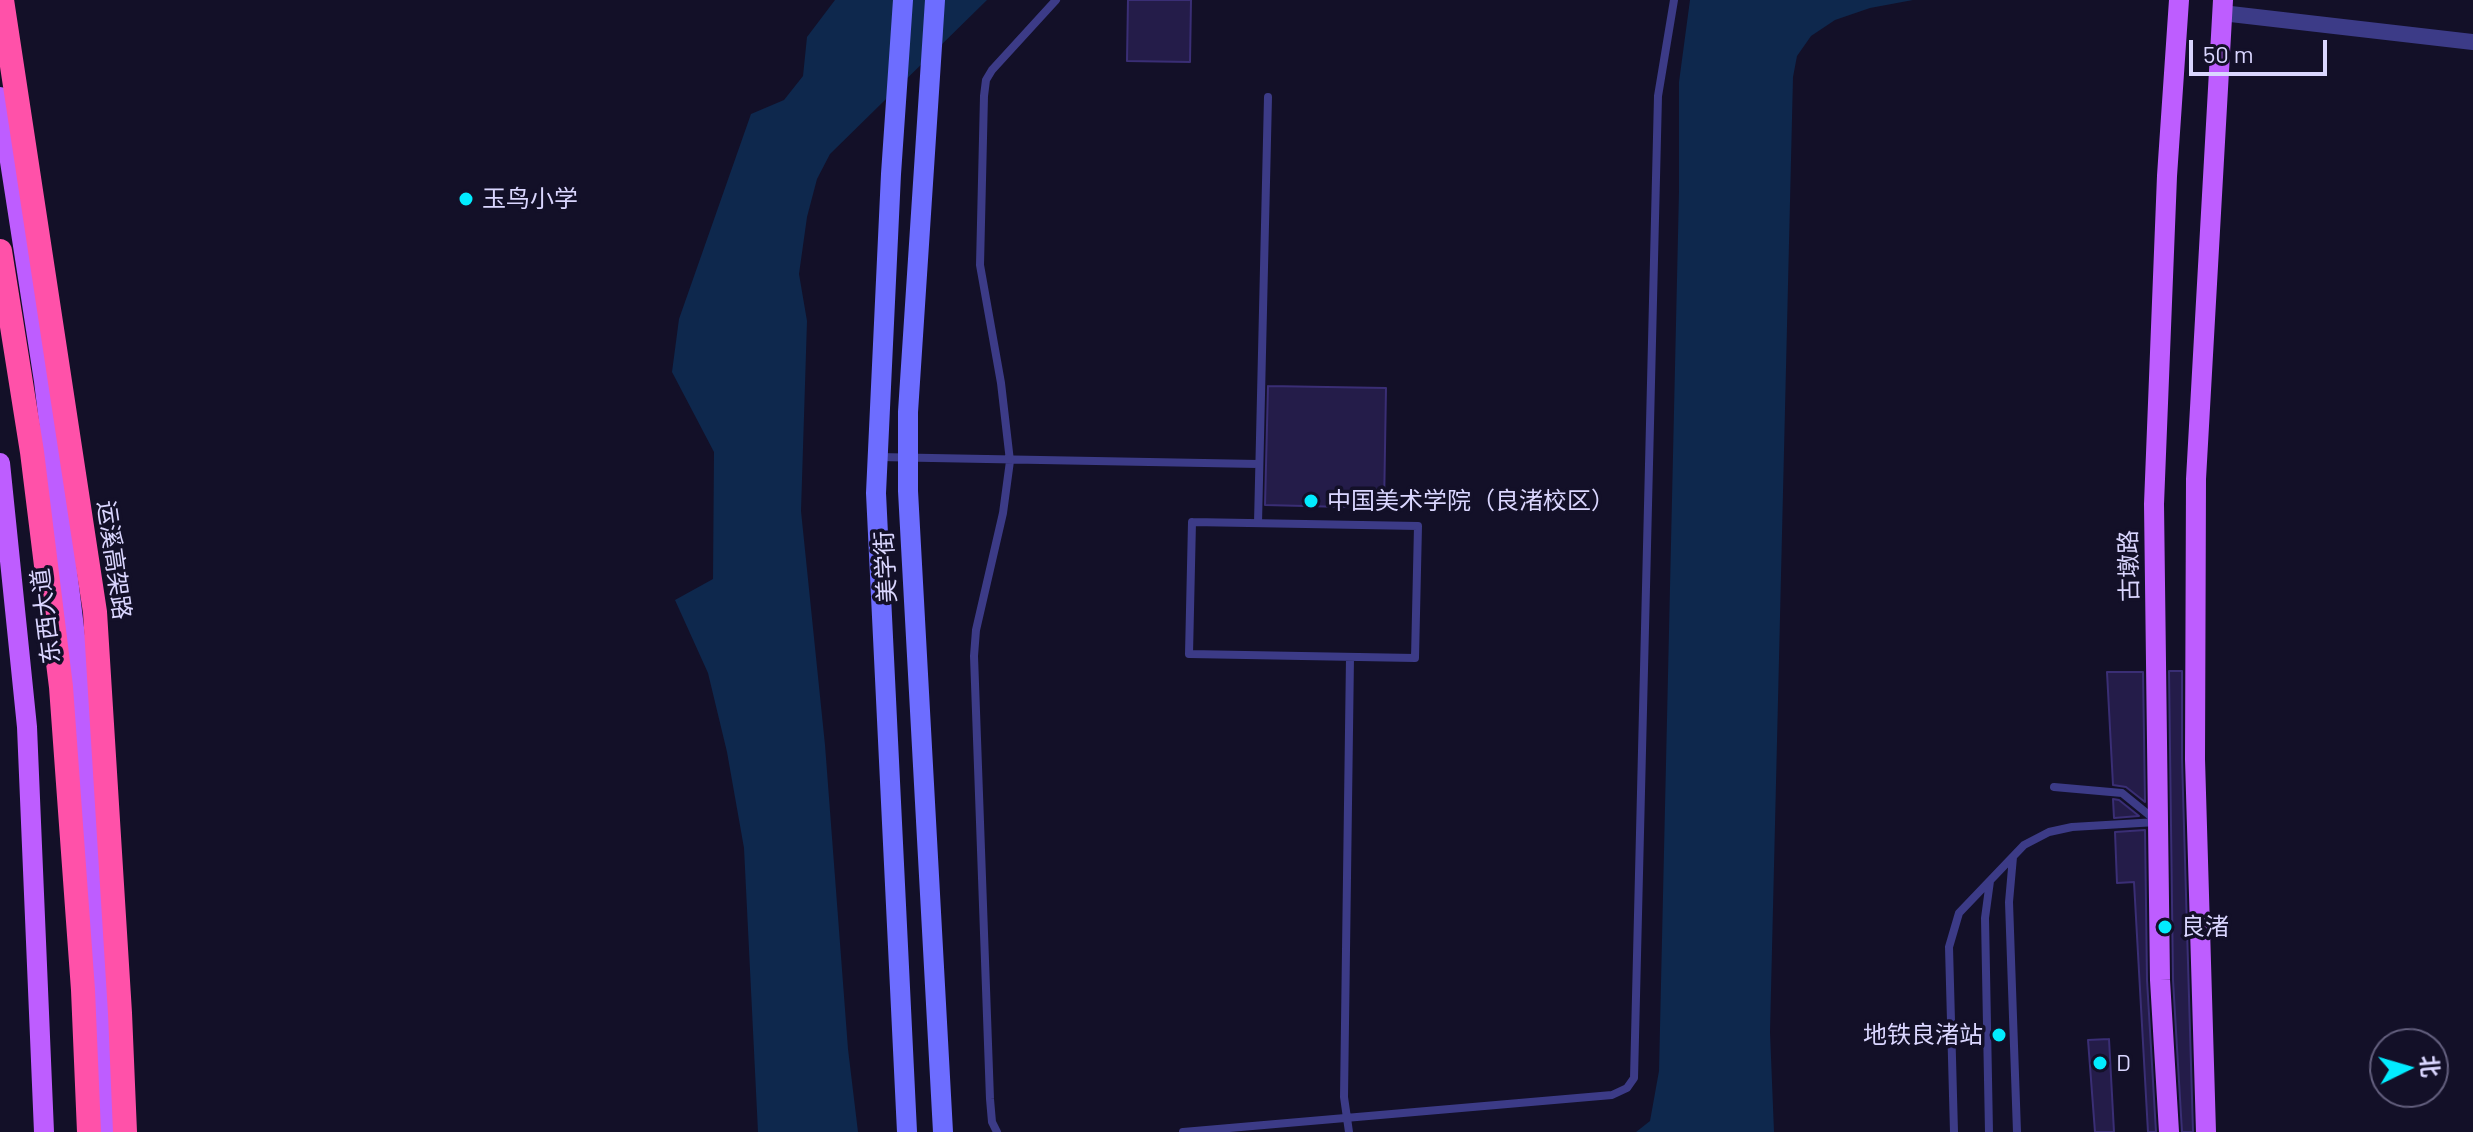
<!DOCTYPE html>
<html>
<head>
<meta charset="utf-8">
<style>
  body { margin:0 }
  #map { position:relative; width:2473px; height:1132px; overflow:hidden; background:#131028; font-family:Barlow,"Noto Sans SC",sans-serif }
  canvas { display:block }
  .north { position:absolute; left:2369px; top:1028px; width:80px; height:80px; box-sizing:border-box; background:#131028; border:2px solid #635f7e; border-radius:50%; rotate:85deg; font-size:22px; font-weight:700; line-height:32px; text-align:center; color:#dad6ff }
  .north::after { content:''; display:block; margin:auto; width:28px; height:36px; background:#02ecff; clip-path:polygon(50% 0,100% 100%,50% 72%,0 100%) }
  .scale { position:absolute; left:2189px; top:40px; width:138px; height:36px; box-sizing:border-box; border:4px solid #dad6ff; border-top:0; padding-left:10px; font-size:24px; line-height:28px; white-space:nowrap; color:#dad6ff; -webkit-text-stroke:6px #131028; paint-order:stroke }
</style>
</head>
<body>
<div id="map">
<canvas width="2473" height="1132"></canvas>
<div class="north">北</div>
<div class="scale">50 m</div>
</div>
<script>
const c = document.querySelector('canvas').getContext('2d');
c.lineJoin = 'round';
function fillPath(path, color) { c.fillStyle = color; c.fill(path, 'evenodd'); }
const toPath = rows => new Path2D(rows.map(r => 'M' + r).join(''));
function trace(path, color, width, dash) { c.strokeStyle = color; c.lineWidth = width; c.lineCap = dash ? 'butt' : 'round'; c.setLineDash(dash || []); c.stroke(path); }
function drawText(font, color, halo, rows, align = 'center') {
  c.font = font + ' Barlow,"Noto Sans SC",sans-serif'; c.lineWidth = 7; c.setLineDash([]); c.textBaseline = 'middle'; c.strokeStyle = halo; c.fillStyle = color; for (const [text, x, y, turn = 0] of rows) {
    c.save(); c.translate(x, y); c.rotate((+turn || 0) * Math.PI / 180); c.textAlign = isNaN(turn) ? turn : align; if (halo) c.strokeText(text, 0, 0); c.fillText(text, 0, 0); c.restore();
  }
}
const water = toPath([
  [835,0,987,0,830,154,817,179,807,217,799,274,807,321,801,511,825,745,848,1049,858,1132,758,1132,744,848,727,752,708,673,675,600,713,579,714,452,672,372,679,319,751,114,784,100,803,76,807,37],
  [1690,0,1913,0,1870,8,1835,20,1811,36,1797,56,1793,77,1770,1032,1774,1132,1636,1132,1650,1121,1659,1071,1679,191,1679,82]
]);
const building = toPath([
  [1128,0,1191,0,1190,62,1127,61,1128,0],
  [1268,386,1386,388,1384,508,1265,505,1268,386],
  [2169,671,2182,671,2182,759,2193,1132,2182,1132,2173,980,2169,671],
  [2107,672,2143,672,2145,802,2126,787,2113,785,2107,672],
  [2113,799,2119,800,2139,816,2114,818,2113,799],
  [2145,830,2147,980,2156,1132,2148,1132,2134,882,2117,883,2115,832,2145,830],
  [2109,1039,2114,1132,2095,1132,2088,1040,2109,1039]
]);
const lane = toPath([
  [878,457,1258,464],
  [1192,522,1418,526,1415,658,1189,654,1192,522],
  [1258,523,1268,97],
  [2054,787,2122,793,2154,819],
  [2013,857,2009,902,2017,1132],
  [997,1132,992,1122,990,1099,974,656,976,630,1003,513,1010,461,1001,383,980,265,984,96,986,80,992,70,1056,0],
  [1183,1132,1612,1095,1627,1088,1634,1078,1658,96,1674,0],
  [1349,1132,1344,1097,1350,657],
  [1954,1132,1949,947,1959,913,2024,845,2049,832,2072,827,2157,822],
  [1989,1132,1985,918,1990,881]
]);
const street = toPath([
  [2222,13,2473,42]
]);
const secondary = toPath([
  [903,0,891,174,876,493,907,1132],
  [935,0,908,412,908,491,943,1132]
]);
const primary = toPath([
  [0,97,44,381,79,669,99,959,106,1132],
  [0,463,27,727,44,1132],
  [2169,1132,2160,980,2154,504,2167,176,2179,0],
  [2206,1132,2195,759,2196,479,2223,0]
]);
const highway = toPath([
  [2,0,95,612,120,1013,125,1132],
  [0,251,32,452,61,687,83,990,89,1132]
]);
const markers = [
  [466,199,8,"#02ecff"],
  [1311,501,8,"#02ecff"],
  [2165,927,8,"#02ecff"],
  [1999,1035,8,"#02ecff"],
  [2100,1063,8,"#02ecff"]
];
const poiNames = [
  ["玉鸟小学",482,199],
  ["中国美术学院（良渚校区）",1327,501],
  ["良渚",2181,927],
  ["地铁良渚站",1983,1035,"right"],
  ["D",2116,1063]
];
const streetNames = [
  ["运溪高架路",114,560,82],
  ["古墩路",2129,566,-91],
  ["美学街",886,567,-93],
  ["东西大道",46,616,-97]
];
fillPath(water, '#0e284d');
fillPath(building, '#241c49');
trace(building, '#3a2e75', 2);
trace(lane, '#3c3b87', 8);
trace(street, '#3c3b87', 16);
trace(secondary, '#6d6dff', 20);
trace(primary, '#be5dff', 20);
trace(highway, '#ff51a9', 24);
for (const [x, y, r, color] of markers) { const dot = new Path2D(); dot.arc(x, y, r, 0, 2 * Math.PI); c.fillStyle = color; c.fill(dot); trace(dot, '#131028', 3); }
drawText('24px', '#dad6ff', '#131028', poiNames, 'left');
drawText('24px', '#dad6ff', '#131028', streetNames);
</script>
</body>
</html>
